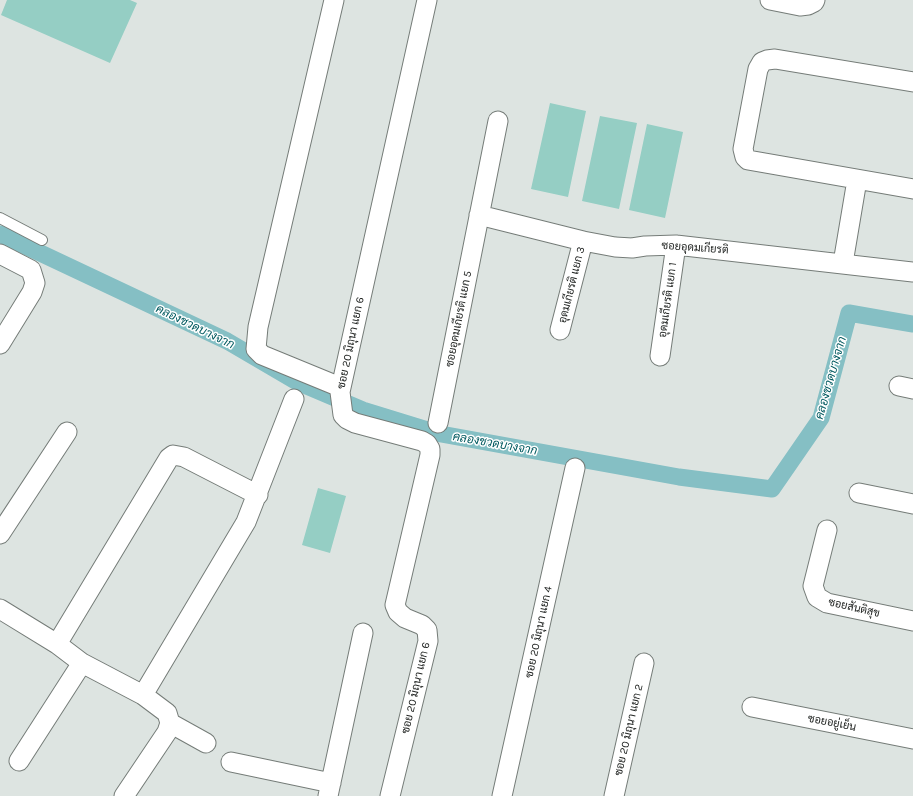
<!DOCTYPE html>
<html>
<head>
<meta charset="utf-8">
<style>
  body { margin:0 }
  canvas { display:block; background:#dde4e1 }
</style>
</head>
<body>
<canvas width="913" height="796"></canvas>
<script>
const c = document.querySelector('canvas').getContext('2d');
c.lineJoin = 'round';
const toPath = rows => new Path2D(rows.map(r => 'M' + r).join(''));
function trace(path, color, width, dash) { c.strokeStyle = color; c.lineWidth = width; c.lineCap = dash ? 'butt' : 'round'; c.setLineDash(dash || []); c.stroke(path); }
function fillPath(path, color) { c.fillStyle = color; c.fill(path, 'evenodd'); }
function drawText(font, color, halo, rows, align = 'center') {
  c.font = font + ' Karla,Sarabun,sans-serif'; c.lineWidth = 3; c.setLineDash([]); c.textBaseline = 'middle'; c.strokeStyle = halo; c.fillStyle = color; for (const [text, x, y, turn = 0] of rows) {
    c.save(); c.translate(x, y); c.rotate((+turn || 0) * Math.PI / 180); c.textAlign = isNaN(turn) ? turn : align; if (halo) c.strokeText(text, 0, 0); c.fillText(text, 0, 0); c.restore();
  }
}
const canal = toPath([
  [0,234,227,341,297,382,363,410,441,434,679,477,772,489,821,418,849,313,913,324]
]);
const building = toPath([
  [7,0,130,0,137,3,110,63,1,15],
  [550,103,586,111,568,197,531,189],
  [600,116,637,123,619,209,582,201],
  [647,124,683,132,665,218,629,210],
  [318,488,346,496,330,553,302,545]
]);
const service = toPath([
  [0,218,42,240]
]);
const minor = toPath([
  [334,0,258,327,256,349,262,355,340,387],
  [770,0,800,6,808,5,814,2,815,0],
  [913,82,775,59,767,60,762,62,758,69,743,149,745,157,748,160,913,189],
  [479,215,583,241,615,247,632,248,645,246,676,245,913,272],
  [0,254,31,270,35,283,32,292,0,344],
  [843,263,857,180],
  [560,330,583,241],
  [660,356,676,245],
  [899,386,913,389],
  [438,423,498,121],
  [859,493,913,504],
  [827,530,813,586,817,597,827,603,913,621],
  [0,534,67,432],
  [0,609,57,644,82,663,143,695,167,713,170,723,167,732,124,796],
  [57,644,169,458,173,455,184,457,258,495],
  [143,695,246,522,294,399],
  [752,707,913,739],
  [170,723,206,743],
  [19,761,82,663],
  [231,762,331,783],
  [328,796,363,633],
  [390,796,428,641,427,630,422,625,405,618,398,612,395,605,430,455,430,449,427,444,422,441,355,423,347,419,343,415,340,392,427,0],
  [502,796,575,468],
  [614,796,644,663]
]);
const streetNames = [
  ["ซอยอุดมเกียรติ",695,248,4],
  ["อุดมเกียรติ แยก 3",572,285,-76],
  ["อุดมเกียรติ แยก 1",668,300,-82],
  ["ซอยอุดมเกียรติ แยก 5",459,319,-79],
  ["ซอย 20 มิถุนา แยก 6",351,343,-78],
  ["ซอยสันติสุข",854,608,13],
  ["ซอย 20 มิถุนา แยก 4",539,632,-78],
  ["ซอย 20 มิถุนา แยก 6",416,688,-77],
  ["ซอยอยู่เย็น",832,723,11],
  ["ซอย 20 มิถุนา แยก 2",629,730,-77]
];
const waterNames = [
  ["คลองชวดบางจาก",195,327,26],
  ["คลองชวดบางจาก",831,378,-74],
  ["คลองชวดบางจาก",495,444,10]
];
trace(canal, '#85bfc4', 17);
fillPath(building, '#95cec4');
trace(service, '#757c78', 12);
trace(minor, '#757c78', 21);
trace(service, '#fff', 10);
trace(minor, '#fff', 19);
drawText('11px', '#222523', '#fff', streetNames);
drawText('italic 12px', '#00595f', '#fff', waterNames);
</script>
</body>
</html>
